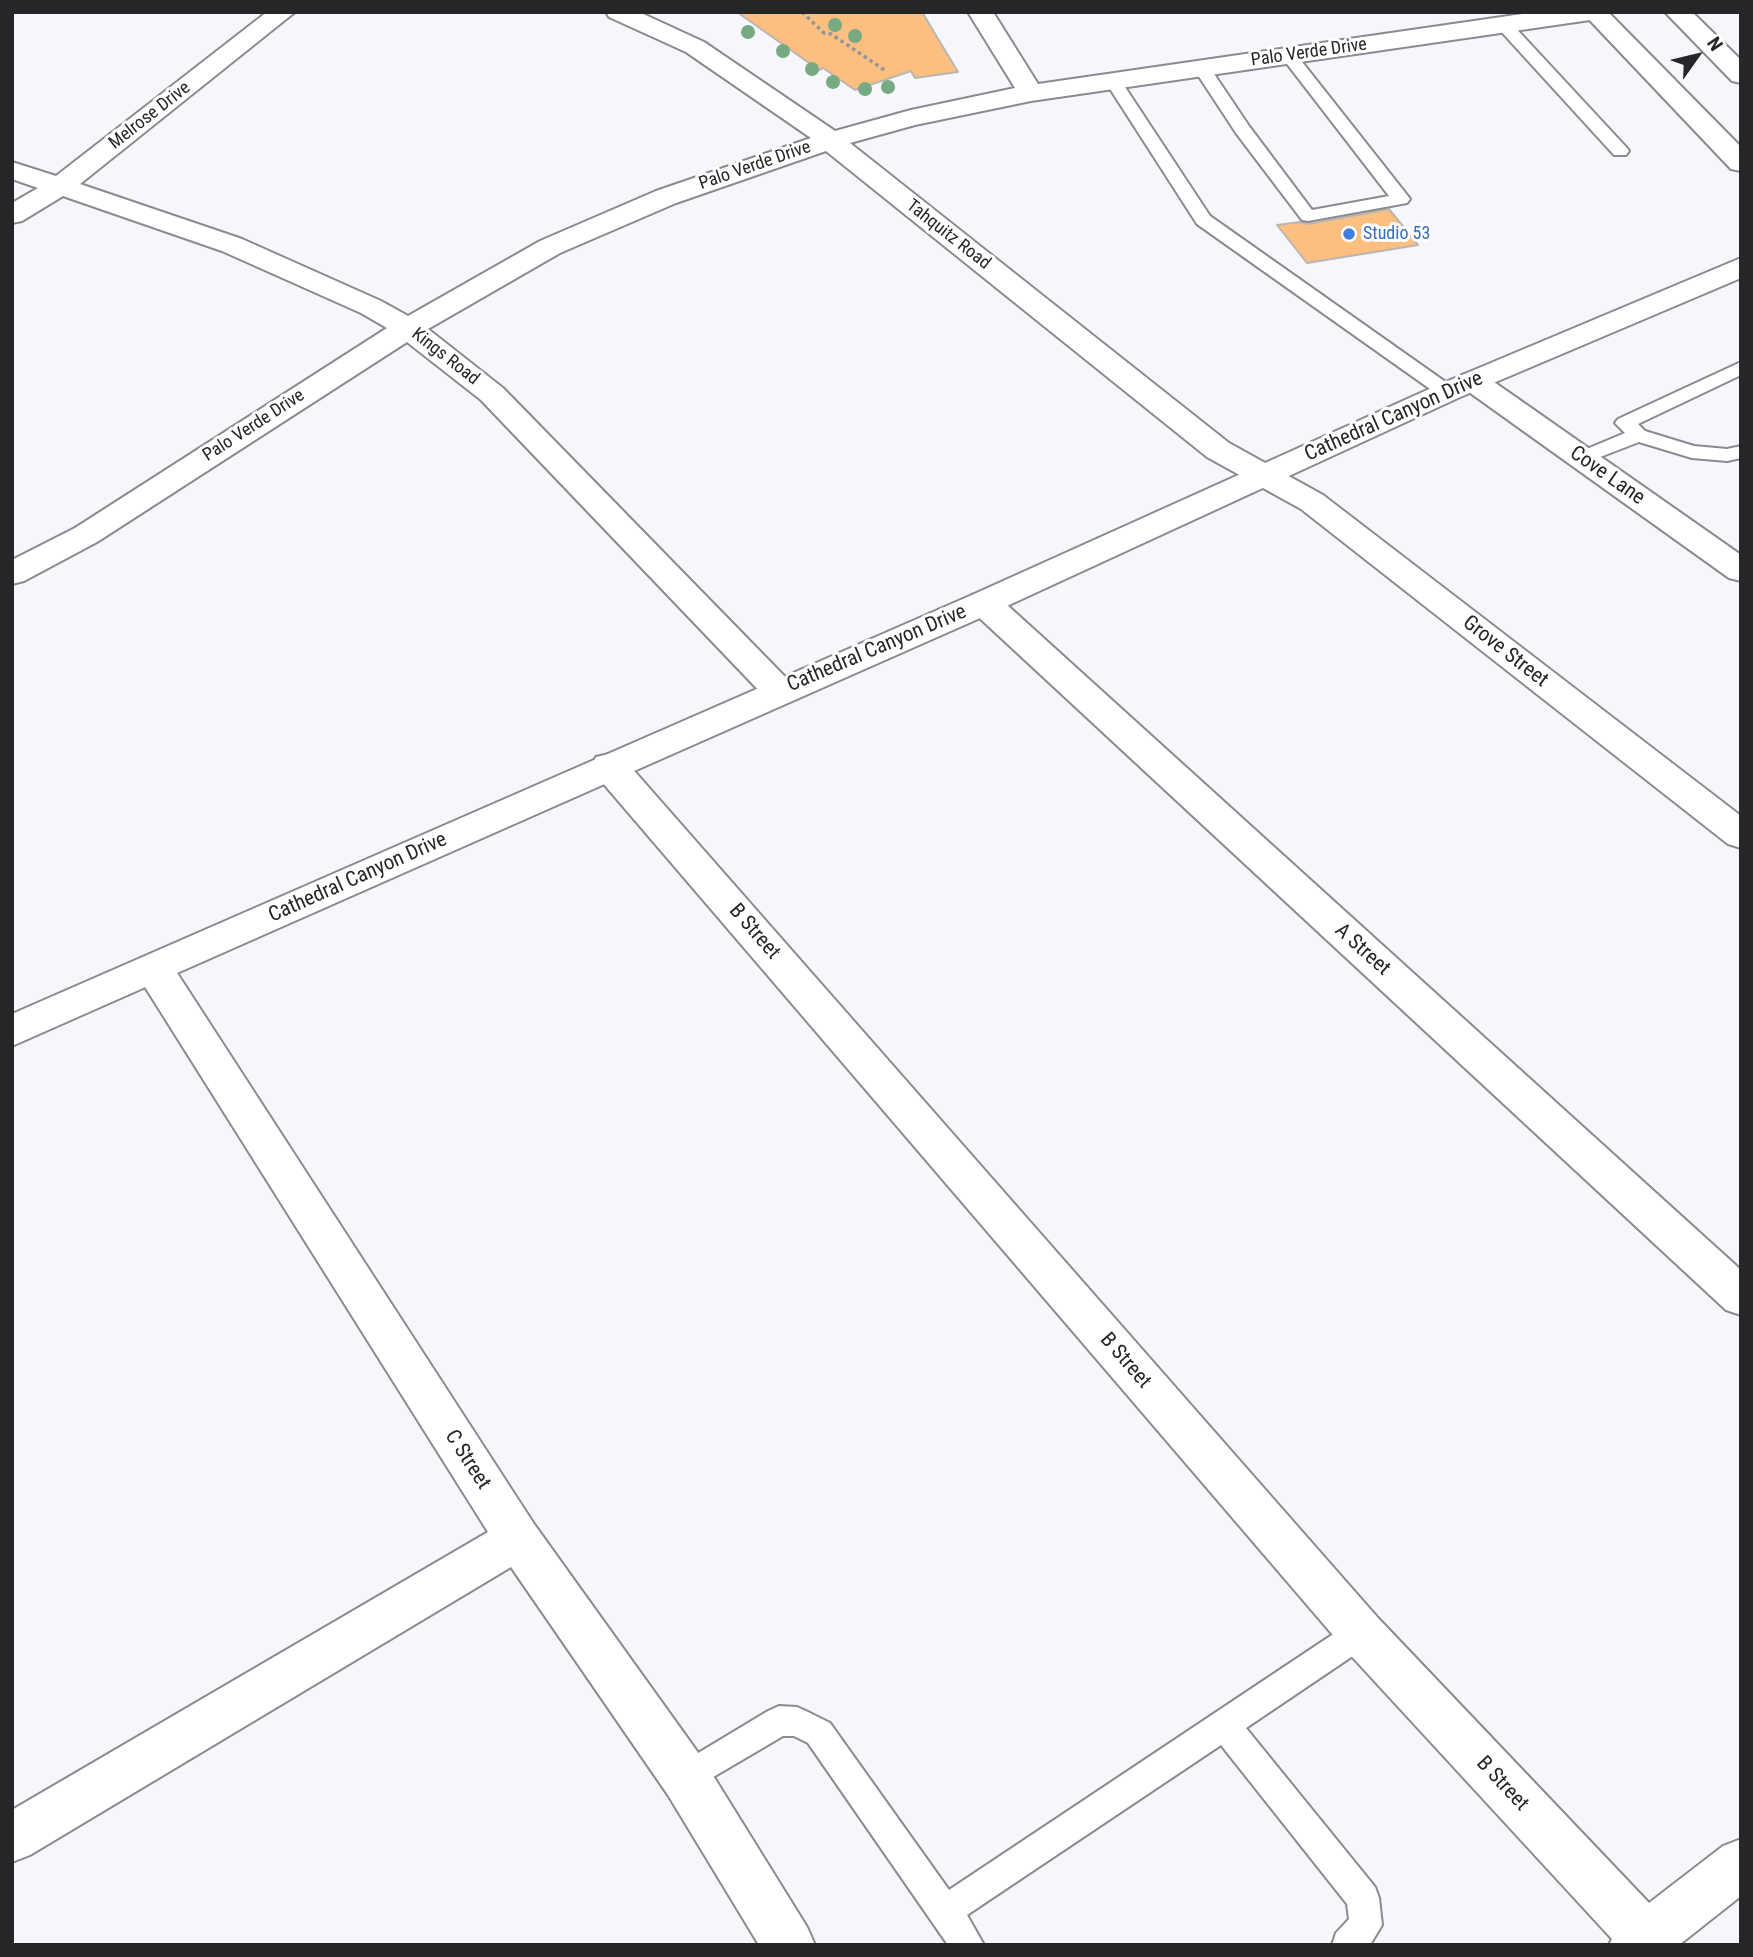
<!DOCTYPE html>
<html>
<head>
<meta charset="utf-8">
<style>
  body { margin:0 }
  #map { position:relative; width:1753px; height:1957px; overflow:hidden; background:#f5f7fc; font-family:"Roboto Condensed",sans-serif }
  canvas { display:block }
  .frame { position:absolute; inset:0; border:14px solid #252627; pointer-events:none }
  .north { position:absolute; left:1662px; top:21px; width:70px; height:70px; -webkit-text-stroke:5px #fff; paint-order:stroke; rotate:56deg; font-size:19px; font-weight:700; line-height:28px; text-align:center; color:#252627 }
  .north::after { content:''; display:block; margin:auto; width:24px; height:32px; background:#252627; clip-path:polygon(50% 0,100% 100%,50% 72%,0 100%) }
</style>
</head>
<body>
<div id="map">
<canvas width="1753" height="1957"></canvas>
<div class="frame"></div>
<div class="north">N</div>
</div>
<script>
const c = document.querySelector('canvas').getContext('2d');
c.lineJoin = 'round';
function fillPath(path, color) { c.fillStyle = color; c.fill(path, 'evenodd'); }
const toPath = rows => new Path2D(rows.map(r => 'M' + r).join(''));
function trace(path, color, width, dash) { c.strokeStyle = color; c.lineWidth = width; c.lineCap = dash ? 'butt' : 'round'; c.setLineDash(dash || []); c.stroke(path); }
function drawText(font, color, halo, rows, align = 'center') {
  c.font = font + ' "Roboto Condensed",sans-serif'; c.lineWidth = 6; c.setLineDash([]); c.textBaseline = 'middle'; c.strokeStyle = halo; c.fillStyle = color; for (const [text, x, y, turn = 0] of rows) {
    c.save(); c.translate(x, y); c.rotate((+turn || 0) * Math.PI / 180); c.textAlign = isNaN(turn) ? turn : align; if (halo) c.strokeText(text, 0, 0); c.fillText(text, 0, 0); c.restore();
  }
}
const building = toPath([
  [737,12,922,12,958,72,915,78,911,71,855,90,823,68,819,70,737,12],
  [1389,209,1418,245,1307,263,1277,225,1300,222,1308,224,1389,209]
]);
const path = toPath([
  [802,12,824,33,831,34,886,71]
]);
const service = toPath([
  [1504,20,1510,22,1626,147,1629,151,1626,155,1614,155,1498,28,1496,25,1504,20],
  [1289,51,1295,53,1407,195,1410,199,1407,203,1308,221,1302,220,1236,133,1194,69,1202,64,1208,65,1249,126,1312,210,1389,196,1281,56,1289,51],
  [1113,76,1121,81,1210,216,1454,388,1457,392,1454,396,1440,396,1197,224,1105,81,1113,76],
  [1741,362,1741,375,1638,424,1645,431,1694,446,1727,449,1741,446,1741,458,1727,461,1692,458,1639,442,1582,464,1575,462,1572,458,1575,454,1625,433,1615,423,1618,419,1741,362],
  [1361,1619,1372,1623,1376,1633,1372,1643,1246,1728,1375,1887,1379,1898,1382,1925,1370,1945,1332,1945,1336,1933,1349,1919,1347,1904,1221,1745,967,1915,984,1945,948,1945,808,1743,794,1736,783,1736,686,1793,675,1789,670,1778,675,1767,768,1711,779,1706,797,1707,808,1712,830,1723,949,1890,1350,1623,1361,1619]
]);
const minor = toPath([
  [267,12,295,12,80,184,242,239,381,301,408,316,540,241,656,191,811,138,686,52,609,17,606,12,639,12,704,42,835,131,911,110,1015,88,968,12,993,12,1038,84,1536,12,1602,12,1599,17,1590,20,1031,101,915,125,850,143,1229,443,1323,495,1741,816,1741,848,1728,844,1301,509,1207,457,826,151,676,203,560,253,428,329,503,388,791,683,796,691,791,699,779,703,767,699,481,400,407,342,97,542,24,581,12,584,12,560,75,528,387,328,361,313,222,251,63,196,22,221,12,223,12,203,38,188,12,179,12,162,56,176,267,12],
  [1473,372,1484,375,1741,555,1741,581,1729,578,1462,387,1458,381,1462,375,1473,372],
  [984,592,996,595,1741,1270,1741,1315,1726,1310,972,611,967,603,972,595,984,592],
  [609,754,622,757,1378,1618,1649,1903,1723,1846,1741,1839,1741,1896,1679,1945,1609,1945,1612,1939,1344,1648,596,775,591,766,596,757,609,754],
  [154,955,168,959,534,1524,704,1761,807,1927,815,1945,759,1945,668,1795,511,1567,30,1855,12,1862,12,1810,488,1532,140,979,135,969,140,959,154,955]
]);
const tertiary = toPath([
  [1741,258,1741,278,1458,398,996,611,12,1046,12,1014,972,595,1436,386,1741,258]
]);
const primary = toPath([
  [1582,12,1608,12,1741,147,1741,171,1731,169,1582,12],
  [1665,12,1692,12,1741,60,1741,83,1732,81,1665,12]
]);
const trees = [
  [835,25],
  [748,32],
  [855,36],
  [783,51],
  [812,69],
  [833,82],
  [888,87],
  [865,89]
];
const markers = [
  [1349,234,7,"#3f7fe0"]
];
const farStreetnames = [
  ["Palo Verde Drive",1309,53,-8],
  ["Melrose Drive",150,116,-38],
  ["Palo Verde Drive",755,166,-19],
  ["Tahquitz Road",948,235,38],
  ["Kings Road",445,357,38],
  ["Palo Verde Drive",254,426,-33]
];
const farShopnames = [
  ["Studio 53",1363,234]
];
const streetNames = [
  ["Cathedral Canyon Drive",1394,417,-24],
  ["Cove Lane",1607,476,35],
  ["Cathedral Canyon Drive",877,649,-23],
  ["Grove Street",1505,652,38],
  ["Cathedral Canyon Drive",358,878,-24],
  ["B Street",754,932,49],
  ["A Street",1362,950,42],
  ["B Street",1125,1361,49],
  ["C Street",467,1460,57],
  ["B Street",1502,1784,47]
];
fillPath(building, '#fcbf80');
trace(building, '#b9b5b1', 2);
trace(service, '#898b90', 4);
trace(minor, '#898b90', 4);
trace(tertiary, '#898b90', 4);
trace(primary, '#898b90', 4);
trace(path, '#939497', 3.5, [3.5, 3.5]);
fillPath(service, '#fff');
fillPath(minor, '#fff');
fillPath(tertiary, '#fff');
fillPath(primary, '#fff');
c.fillStyle = '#77a982';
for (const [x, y] of trees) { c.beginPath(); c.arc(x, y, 7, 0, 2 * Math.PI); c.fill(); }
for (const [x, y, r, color] of markers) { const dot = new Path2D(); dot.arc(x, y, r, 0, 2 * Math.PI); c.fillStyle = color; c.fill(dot); trace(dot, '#fff', 2.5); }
drawText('18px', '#252627', '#fff', farStreetnames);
drawText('18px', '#366cbe', '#fff', farShopnames, 'left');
drawText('21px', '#252627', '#fff', streetNames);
</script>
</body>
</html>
